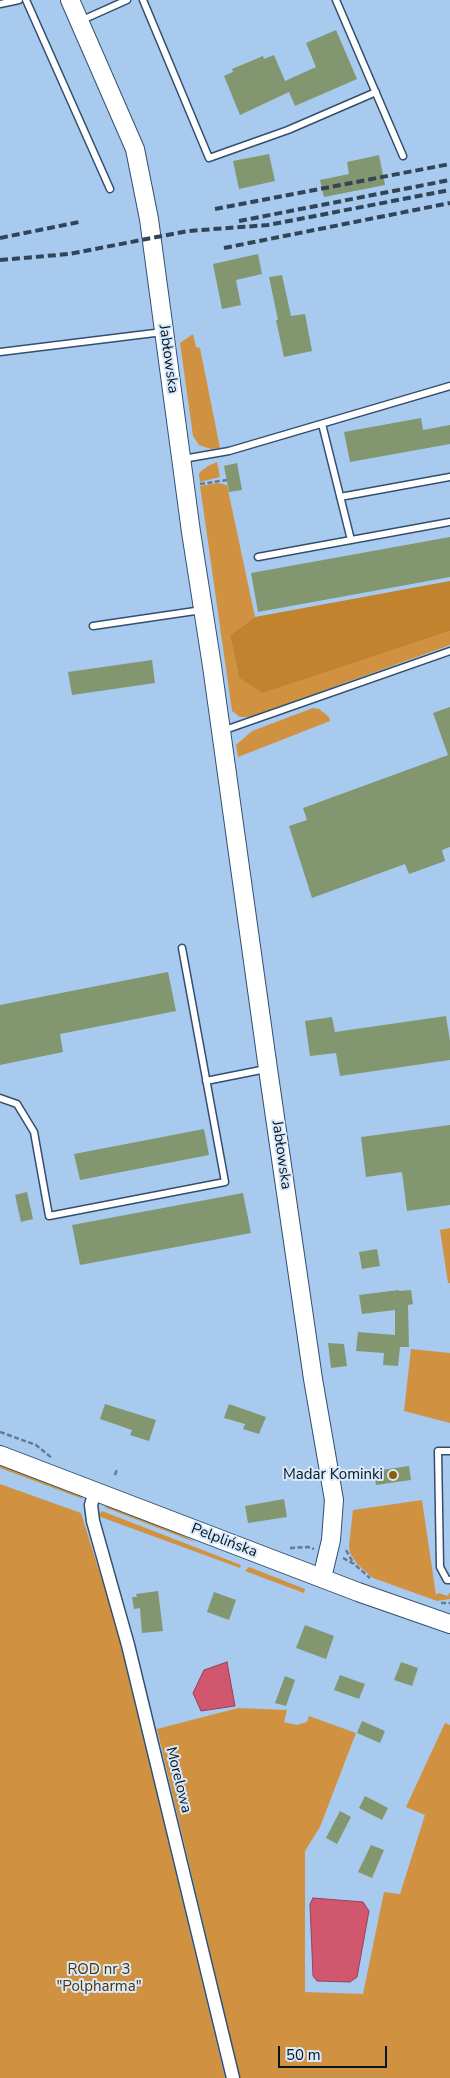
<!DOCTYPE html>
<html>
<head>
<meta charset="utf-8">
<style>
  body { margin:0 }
  #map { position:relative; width:450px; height:2078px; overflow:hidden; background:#a8caee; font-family:"Nunito Sans",sans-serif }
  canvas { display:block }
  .scale { position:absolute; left:278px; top:2046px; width:109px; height:22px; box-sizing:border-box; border:2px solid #081421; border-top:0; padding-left:6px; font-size:15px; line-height:18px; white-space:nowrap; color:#081421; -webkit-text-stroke:4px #d8e9fb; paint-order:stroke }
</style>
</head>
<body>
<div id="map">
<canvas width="450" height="2078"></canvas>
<div class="scale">50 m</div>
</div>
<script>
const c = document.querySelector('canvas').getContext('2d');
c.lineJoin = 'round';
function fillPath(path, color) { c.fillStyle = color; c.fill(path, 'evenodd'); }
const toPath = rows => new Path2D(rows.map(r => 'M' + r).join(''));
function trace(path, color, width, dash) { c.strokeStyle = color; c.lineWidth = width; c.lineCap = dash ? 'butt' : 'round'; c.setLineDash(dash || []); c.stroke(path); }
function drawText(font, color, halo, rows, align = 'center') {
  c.font = font + ' "Nunito Sans",sans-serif'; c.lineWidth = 4; c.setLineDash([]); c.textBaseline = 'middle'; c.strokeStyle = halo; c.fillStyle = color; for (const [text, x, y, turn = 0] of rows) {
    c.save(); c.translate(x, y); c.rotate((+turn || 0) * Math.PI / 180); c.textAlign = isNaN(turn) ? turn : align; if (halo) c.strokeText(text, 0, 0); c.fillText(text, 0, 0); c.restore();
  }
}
const green = toPath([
  [193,334,196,347,200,348,220,448,211,449,199,445,193,436,180,343],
  [217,462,220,477,200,482,199,475,200,472,208,466],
  [218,483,227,485,255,617,230,635,239,678,262,692,450,631,450,645,250,717,240,717,232,711,200,486],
  [313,708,319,709,329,717,330,721,238,757,236,745,252,731],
  [450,1228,450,1283,448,1283,440,1230],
  [411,1349,450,1353,450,1423,404,1411],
  [0,1463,77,1492,83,1499,0,1468],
  [0,1484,81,1513,115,1622,225,2078,0,2078],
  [422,1500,436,1595,438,1593,448,1596,450,1592,450,1599,437,1601,373,1578,357,1564,350,1553,349,1545,353,1510],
  [108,1506,168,1528,197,1543,104,1507],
  [102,1511,241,1565,240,1568,98,1516],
  [249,1567,305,1589,304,1593,245,1571],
  [238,1708,287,1710,284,1722,297,1725,307,1722,309,1716,356,1733,320,1827,305,1851,305,1992,363,1994,384,1892,400,1894,425,1815,406,1807,445,1723,450,1725,450,2078,240,2078,157,1729]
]);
const forest = toPath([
  [450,581,450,631,262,693,239,678,230,635,255,617]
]);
const water = toPath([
  [227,1662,235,1706,201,1711,193,1693,204,1670,227,1662],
  [313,1898,363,1902,369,1911,357,1977,350,1982,317,1981,313,1976,310,1904,313,1898]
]);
const building = toPath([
  [336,30,357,79,295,106,289,92,240,115,224,76,233,72,232,69,263,56,264,59,274,55,285,81,316,67,306,43],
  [269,154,275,181,239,189,233,161],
  [379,155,385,185,324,197,320,180,349,174,347,162],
  [258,254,262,274,236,280,241,305,222,309,213,264],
  [282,275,291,316,305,314,312,351,284,357,276,320,278,320,269,277],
  [421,418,423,430,450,425,450,444,350,462,344,432],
  [237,463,242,490,229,492,224,466],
  [450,537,450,577,258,612,251,573],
  [152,660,155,683,72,695,68,672],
  [450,707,450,847,442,850,445,861,409,874,405,864,312,898,289,826,307,820,303,808,448,755,433,713],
  [168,972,176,1011,60,1034,63,1052,0,1065,0,1005],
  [446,1016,450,1041,450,1060,340,1076,336,1053,310,1056,305,1021,332,1017,335,1032],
  [450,1125,450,1205,407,1211,402,1172,366,1177,361,1137],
  [204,1129,209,1155,80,1180,74,1154],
  [27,1192,33,1219,21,1222,15,1195],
  [243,1193,251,1233,80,1265,72,1225],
  [377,1249,380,1266,362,1269,359,1252],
  [399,1290,399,1291,411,1290,413,1304,408,1305,409,1347,400,1347,398,1366,383,1365,384,1353,356,1351,358,1332,395,1335,395,1310,362,1314,359,1295],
  [328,1343,344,1344,347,1366,331,1368],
  [105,1404,156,1420,149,1441,130,1435,132,1430,100,1419],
  [229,1404,266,1417,259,1434,243,1429,245,1424,224,1418],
  [409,1466,411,1480,376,1485,374,1471],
  [284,1499,287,1517,248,1523,245,1506],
  [158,1591,163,1631,142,1633,140,1608,134,1609,132,1597,137,1597,136,1594],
  [214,1592,236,1600,229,1620,207,1612],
  [305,1625,334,1636,326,1659,296,1648],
  [401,1662,418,1668,412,1686,394,1680],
  [340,1675,365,1684,359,1699,334,1690],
  [285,1676,295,1680,286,1706,275,1703],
  [362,1721,385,1731,380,1743,357,1733],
  [365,1796,388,1808,382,1820,359,1808],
  [340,1811,351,1817,337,1844,326,1838],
  [371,1845,384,1850,372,1878,358,1872]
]);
const path = toPath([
  [200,484,227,480],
  [0,1432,36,1445,52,1458],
  [115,1475,117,1469],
  [290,1548,308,1547,314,1549],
  [346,1550,354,1564],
  [343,1558,354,1564,370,1578],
  [441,1603,450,1603]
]);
const lane = toPath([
  [26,0,110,189],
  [143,0,209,158,288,130,376,92],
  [336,0,403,156],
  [0,4,19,0],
  [80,21,127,0],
  [0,352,163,332],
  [322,424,351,540],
  [183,459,229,451,450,386],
  [340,497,450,477],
  [258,557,450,522],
  [93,626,202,610],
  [222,731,450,651],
  [206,1081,266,1069],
  [0,1098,17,1104,34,1132,49,1216,225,1182,182,948],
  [450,1451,438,1451,440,1567,447,1580,450,1580]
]);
const street = toPath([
  [95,1491,91,1505,93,1521,128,1645,233,2078]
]);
const secondary = toPath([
  [70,0,135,149,149,219,191,532,212,666,268,1069,313,1379,334,1500,331,1540,322,1578],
  [0,1455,358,1592,450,1624]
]);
const rail = toPath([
  [215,209,450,164],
  [239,221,450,180],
  [0,238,79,222],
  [224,248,450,203],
  [0,260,69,254,188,231,268,225,450,190]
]);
const markers = [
  [393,1475,5,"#8e5b09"]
];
const streetNames = [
  ["Jabłowska",168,359,82],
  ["Jabłowska",281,1155,82],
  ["Pelplińska",224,1541,21],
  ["Morelowa",178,1780,76]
];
const poiNames = [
  ["Madar Kominki",383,1475]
];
const parkNames = [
  ["ROD nr 3",99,1970],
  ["\"Polpharma\"",99,1987]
];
fillPath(green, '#d09240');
fillPath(forest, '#c1832d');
fillPath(water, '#d1576f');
trace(water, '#954358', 1);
fillPath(building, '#82976f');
trace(lane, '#324f6e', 9);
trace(street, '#324f6e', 15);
trace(secondary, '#324f6e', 20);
trace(path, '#637c96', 2.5, [5, 2.5]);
trace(lane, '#fff', 6);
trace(street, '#fff', 12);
trace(secondary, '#fff', 18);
trace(rail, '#324457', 4, [8, 4]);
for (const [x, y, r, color] of markers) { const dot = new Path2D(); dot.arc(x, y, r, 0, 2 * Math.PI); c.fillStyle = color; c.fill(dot); trace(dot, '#d8e9fb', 2); }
drawText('15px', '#081421', '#d8e9fb', streetNames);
drawText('15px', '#081421', '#d8e9fb', poiNames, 'right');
drawText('15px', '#523201', '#d8e9fb', parkNames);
</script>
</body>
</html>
